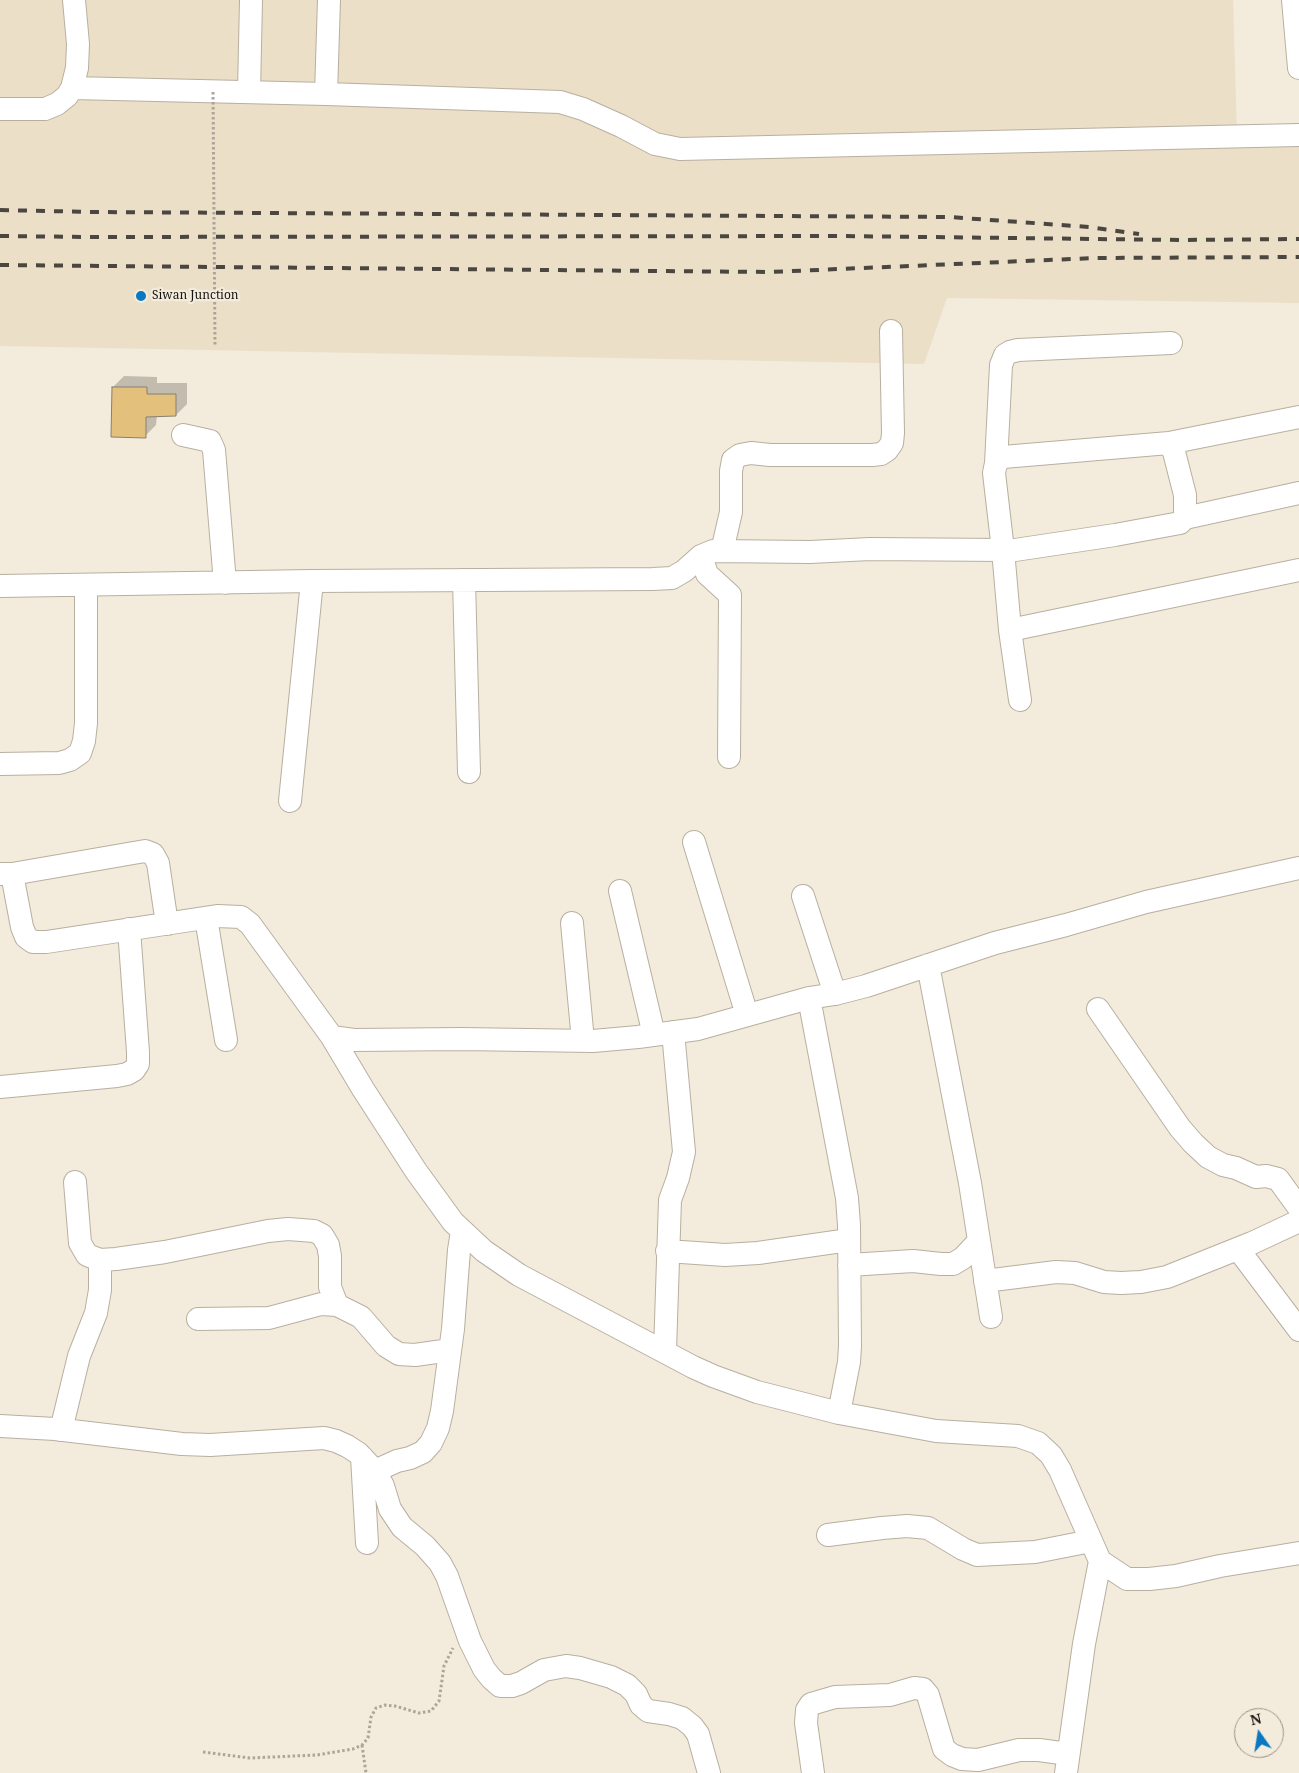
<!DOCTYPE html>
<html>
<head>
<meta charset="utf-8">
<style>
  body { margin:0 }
  #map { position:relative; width:1299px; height:1773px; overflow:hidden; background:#f3ebdb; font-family:"Noto Serif",serif }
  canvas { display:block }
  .north { position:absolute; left:1234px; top:1708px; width:50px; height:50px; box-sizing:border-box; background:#f3ebdb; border:1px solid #9b9589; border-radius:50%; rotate:347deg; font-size:14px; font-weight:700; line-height:20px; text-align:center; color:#16130e }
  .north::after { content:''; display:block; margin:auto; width:18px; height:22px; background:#0878c3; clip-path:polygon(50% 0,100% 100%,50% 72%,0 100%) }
</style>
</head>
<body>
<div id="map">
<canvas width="1299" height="1773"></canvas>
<div class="north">N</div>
</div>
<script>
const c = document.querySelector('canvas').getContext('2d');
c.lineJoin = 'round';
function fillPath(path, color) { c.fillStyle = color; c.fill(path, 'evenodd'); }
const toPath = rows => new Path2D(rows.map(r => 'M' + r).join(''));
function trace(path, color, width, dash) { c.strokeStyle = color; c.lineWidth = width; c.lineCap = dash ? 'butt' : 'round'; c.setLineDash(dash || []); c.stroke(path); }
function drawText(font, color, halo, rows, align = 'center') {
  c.font = font + ' "Noto Serif",serif'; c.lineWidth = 4.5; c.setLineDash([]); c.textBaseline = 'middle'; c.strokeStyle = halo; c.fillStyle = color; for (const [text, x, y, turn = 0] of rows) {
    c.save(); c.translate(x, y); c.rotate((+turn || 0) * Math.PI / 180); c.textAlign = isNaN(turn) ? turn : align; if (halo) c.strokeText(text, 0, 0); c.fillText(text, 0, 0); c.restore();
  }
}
const built = toPath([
  [0,0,1233,0,1237,135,1299,136,1299,303,947,298,924,364,0,346]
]);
const shadow = toPath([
  [124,376,157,377,157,383,187,383,187,404,176,415,157,415,156,425,145,436,113,387]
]);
const building = toPath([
  [112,387,147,387,147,394,176,394,176,416,146,417,146,438,111,437,112,387]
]);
const path = toPath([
  [362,1745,366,1773],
  [203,1752,250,1758,317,1755,353,1749,362,1745,368,1738,371,1717,376,1708,385,1705,395,1706,419,1713,431,1711,439,1701,444,1666,453,1648]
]);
const minor = toPath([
  [1293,0,1299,68],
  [72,88,326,94,560,102,583,109,621,126,655,144,680,149,1299,135],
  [249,92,251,0],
  [326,94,329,0],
  [0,109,45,109,57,104,67,96,72,88,77,68,78,44,74,0],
  [183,435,210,441,214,450,225,583],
  [1169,443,1174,452,1185,495,1185,518,1180,523,1115,535,1015,550,1003,550,994,473,996,463,1003,457,1169,443],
  [1169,443,1299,417],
  [996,463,1001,365,1005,355,1010,352,1018,350,1171,343],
  [1185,518,1299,493],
  [722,551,731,512,731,471,733,460,740,455,751,453,770,455,872,455,881,454,887,450,892,443,893,433,891,331],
  [701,556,707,574,730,595,729,757],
  [464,580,469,772],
  [0,586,312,581,653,579,672,578,684,571,701,556,713,551,810,552,870,549,1003,550,1010,630,1020,700],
  [1010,630,1299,570],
  [0,764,59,763,70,760,80,753,84,741,86,723,86,585],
  [290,801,312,581],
  [694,842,747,1015],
  [0,874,12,874,22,927,26,937,33,942,46,942,217,916,241,917,250,924,332,1037,354,1040,462,1039,593,1041,638,1037,698,1029,809,998,835,994,866,986,995,943,1066,925,1146,902,1299,868],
  [12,874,145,851,153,854,158,863,167,924],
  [620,891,654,1035],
  [803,896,835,994],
  [206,918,226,1040],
  [572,923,583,1041],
  [928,965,970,1183,991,1317],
  [809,998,847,1198,849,1225,850,1346,849,1362,839,1413],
  [1098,1009,1180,1128,1193,1143,1208,1157,1223,1165,1236,1168,1256,1177,1266,1176,1278,1179,1299,1208],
  [332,1037,363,1089,416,1171,453,1222,484,1251,519,1275,693,1367,713,1376,757,1392,839,1413,936,1431,1018,1436,1038,1443,1051,1455,1060,1470,1100,1561,1127,1579,1149,1579,1176,1576,1220,1566,1299,1553],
  [0,1087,117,1076,127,1074,134,1070,138,1064,138,1052,129,929],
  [75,1182,80,1243,87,1255,100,1260,116,1259,165,1252,268,1231,288,1229,314,1231,322,1235,328,1245,330,1256,330,1287,337,1305],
  [1238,1249,1299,1330],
  [667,1251,725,1255,758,1253,849,1240],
  [849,1265,913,1261,941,1264,953,1264,963,1258,979,1241],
  [985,1281,1056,1272,1075,1273,1104,1282,1121,1283,1141,1282,1167,1277,1252,1243,1299,1221],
  [198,1319,269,1318,321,1304,337,1305,361,1317,386,1346,399,1354,415,1355,450,1350],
  [665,1351,670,1200,678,1178,684,1152,673,1032],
  [0,1426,55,1429,182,1444,210,1445,324,1438,336,1441,347,1446,358,1453,375,1471,383,1486,390,1509,402,1527,425,1546,440,1563,447,1576,470,1641,484,1669,491,1678,500,1686,512,1686,521,1683,544,1670,566,1666,580,1668,611,1677,627,1685,636,1694,641,1705,648,1711,669,1714,682,1718,692,1726,698,1734,709,1773],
  [61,1430,79,1356,96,1313,100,1290,100,1260],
  [362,1457,367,1543],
  [375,1471,397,1461,410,1458,423,1452,431,1443,438,1428,442,1411,453,1329,459,1250,462,1231],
  [828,1535,882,1528,907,1526,928,1528,963,1549,977,1555,1035,1552,1091,1541],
  [813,1773,806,1723,807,1710,811,1704,835,1697,890,1695,914,1688,923,1689,928,1695,944,1749,952,1755,962,1759,978,1760,1019,1750,1039,1750,1068,1754],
  [1066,1773,1084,1644,1100,1561]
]);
const rail = toPath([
  [0,210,94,212,949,217,1089,227,1139,234],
  [0,236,89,237,841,236,1181,240,1299,239],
  [0,265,770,272,1095,258,1299,257]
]);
const pathBridge = toPath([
  [213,92,215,347]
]);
const markers = [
  [141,296,6,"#0878c3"]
];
const poiNames = [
  ["Siwan Junction",152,296]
];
fillPath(built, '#ebdfc8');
fillPath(shadow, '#0003');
fillPath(building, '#e4c07d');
trace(building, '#867f70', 1);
trace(minor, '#b8afa0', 24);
trace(path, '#aca599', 3, [2.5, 2.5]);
trace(minor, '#fff', 22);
trace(rail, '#4b4740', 4, [9, 9]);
trace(pathBridge, '#aca599', 3, [2.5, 2.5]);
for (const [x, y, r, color] of markers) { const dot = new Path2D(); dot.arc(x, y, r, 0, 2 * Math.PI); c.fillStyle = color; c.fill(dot); trace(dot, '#f3ebdb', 2); }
drawText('12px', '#16130e', '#f3ebdb', poiNames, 'left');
</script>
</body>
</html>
